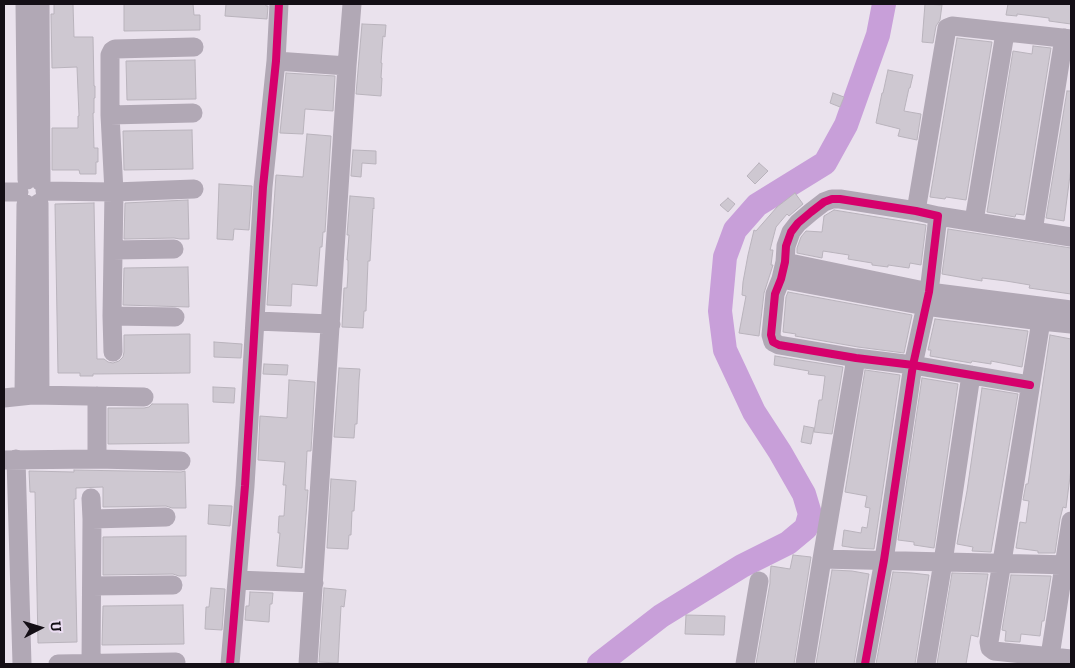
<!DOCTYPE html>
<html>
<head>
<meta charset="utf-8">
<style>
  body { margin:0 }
  #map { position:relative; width:1075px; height:668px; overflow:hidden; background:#eae2ed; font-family:Bitter,serif }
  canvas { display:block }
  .frame { position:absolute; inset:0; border:5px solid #140f16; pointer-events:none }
  .north { position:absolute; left:15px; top:603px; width:50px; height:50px; -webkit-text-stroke:4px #ebddf2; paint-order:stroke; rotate:85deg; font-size:14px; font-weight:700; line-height:20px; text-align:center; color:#140f16 }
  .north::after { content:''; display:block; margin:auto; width:18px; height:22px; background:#140f16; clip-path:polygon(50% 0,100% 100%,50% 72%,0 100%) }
</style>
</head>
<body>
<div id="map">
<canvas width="1075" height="668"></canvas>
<div class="frame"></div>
<div class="north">U</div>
</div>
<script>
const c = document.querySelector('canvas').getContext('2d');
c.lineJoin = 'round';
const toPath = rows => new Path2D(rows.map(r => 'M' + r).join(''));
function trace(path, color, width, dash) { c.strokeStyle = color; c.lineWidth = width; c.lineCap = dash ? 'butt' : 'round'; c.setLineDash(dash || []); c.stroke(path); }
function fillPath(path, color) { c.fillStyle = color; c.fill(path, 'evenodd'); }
const river = toPath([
  [599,664,661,616,742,566,788,543,806,528,810,514,804,494,780,452,754,412,725,350,720,311,725,257,735,230,757,205,825,163,846,125,878,35,884,4]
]);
const building = toPath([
  [54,4,73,4,74,37,93,37,94,86,95,86,95,98,94,98,94,113,93,113,94,148,98,148,98,162,96,162,96,174,80,174,79,170,52,170,52,128,78,128,78,116,79,116,77,67,52,68,51,14,54,14,54,4],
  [124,4,193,4,194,15,200,15,200,30,124,31,124,4],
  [226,4,266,4,266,6,268,6,267,19,225,16,226,4],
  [925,4,942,5,940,20,936,26,933,43,922,42,925,4],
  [1008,4,1071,4,1071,24,1049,21,1049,18,1017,14,1017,16,1006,15,1008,4],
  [362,24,386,25,385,37,383,36,381,63,382,63,381,78,382,78,381,96,356,94,362,24],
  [957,38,992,42,966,200,946,197,945,199,930,197,957,38],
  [1033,46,1051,48,1024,215,1016,214,1015,217,987,212,1013,51,1032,54,1033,46],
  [195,60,196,99,127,100,126,61,195,60],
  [888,70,913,75,910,88,909,88,904,111,921,114,917,140,898,136,900,129,876,123,882,93,883,93,888,70],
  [286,73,335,76,333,111,305,109,303,134,280,133,286,73],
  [1067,91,1071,91,1071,168,1064,221,1046,218,1067,91],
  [833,93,844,97,840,107,830,103,833,93],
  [192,130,193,169,124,170,123,131,192,130],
  [307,134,331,136,325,232,323,232,322,247,320,247,317,286,292,284,291,306,267,305,276,175,303,177,307,134],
  [353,150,376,151,376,164,362,163,361,177,351,176,353,150],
  [759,163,768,171,755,184,747,176,759,163],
  [219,184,252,186,249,230,234,229,233,240,217,239,219,184],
  [795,193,803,204,789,216,787,214,776,227,770,250,773,250,771,265,773,265,764,293,759,336,739,333,746,296,742,295,743,282,748,255,754,230,756,231,777,207,795,193],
  [350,196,374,198,374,209,373,208,370,261,368,261,366,311,364,311,363,328,342,327,344,288,347,288,348,272,348,260,347,260,349,235,347,235,350,196],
  [728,198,735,204,728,212,720,205,728,198],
  [188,200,189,239,180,239,174,238,124,239,125,203,188,200],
  [94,203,97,359,104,359,108,362,113,363,119,361,123,357,124,352,124,335,190,334,190,373,93,374,93,376,80,376,80,373,58,373,55,204,94,203],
  [834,210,926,225,921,265,910,263,909,268,888,265,888,267,872,265,872,263,848,259,849,255,823,251,822,258,797,253,797,248,801,237,806,231,822,232,824,216,834,210],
  [948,229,1071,248,1071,294,1029,288,1030,285,1006,281,982,278,982,281,942,274,948,229],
  [188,267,189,307,123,305,124,268,188,267],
  [788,292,912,315,904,353,858,347,795,336,796,334,783,332,786,297,788,292],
  [935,319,1028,331,1022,367,991,361,991,364,972,361,971,363,930,356,931,350,928,350,935,319],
  [1050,335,1071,339,1071,469,1066,508,1063,507,1060,519,1055,553,1038,553,1038,551,1016,548,1020,522,1026,523,1029,501,1023,500,1026,484,1028,484,1050,335],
  [214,342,242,344,241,358,214,357,214,342],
  [775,356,843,367,832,434,814,432,819,400,822,400,825,376,808,374,809,371,774,365,775,356],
  [264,364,288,365,287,375,263,374,264,364],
  [339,368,360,369,359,380,357,424,355,424,354,438,334,437,339,368],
  [865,370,900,375,874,549,855,548,842,546,844,530,861,533,862,527,867,528,870,508,865,507,867,496,845,492,865,370],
  [922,378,958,384,934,548,914,545,914,542,898,540,922,378],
  [289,380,315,382,311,451,307,451,305,490,308,490,302,568,277,566,280,533,278,533,279,516,284,516,286,485,283,485,285,462,258,460,260,416,287,418,289,380],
  [213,387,235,388,234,403,213,402,213,387],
  [982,388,1018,394,991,552,972,551,973,547,957,544,967,491,982,388],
  [152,404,188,404,189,443,108,444,108,408,144,408,149,407,152,404],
  [804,426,814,428,811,444,801,442,804,426],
  [74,470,181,472,185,471,186,508,172,508,166,506,103,507,103,487,76,488,76,499,74,499,77,642,38,643,35,492,30,492,29,471,74,472,74,470],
  [331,479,356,481,354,511,352,511,351,535,349,535,348,549,327,548,331,479],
  [209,505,232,506,230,526,208,524,209,505],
  [186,536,186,576,179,576,173,574,103,575,103,537,186,536],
  [793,555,811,557,794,664,756,664,770,583,770,577,771,566,790,569,793,555],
  [832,570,852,571,869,574,854,664,816,664,832,570],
  [893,572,912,573,929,575,915,664,876,664,893,572],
  [952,573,988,574,978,637,971,635,966,664,937,664,952,573],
  [1011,575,1051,576,1044,621,1042,621,1040,636,1021,634,1020,642,1005,641,1006,631,1002,630,1011,575],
  [211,588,225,589,222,630,205,629,206,607,209,607,211,588],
  [324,588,346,590,344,607,341,606,338,663,319,662,324,588],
  [250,592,273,593,272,604,270,604,269,622,245,620,246,606,249,606,250,592],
  [183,605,184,644,102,645,103,606,183,605],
  [686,615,725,616,724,635,685,634,686,615]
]);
const minor = toPath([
  [25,4,27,180],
  [40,4,41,182],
  [276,61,347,66],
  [110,115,193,113],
  [45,191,114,192,194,189],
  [4,192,19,192],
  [39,203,40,395],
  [916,211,947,28,952,26,1071,39],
  [938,216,1071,237],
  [974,221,1005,33],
  [1033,231,1064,38],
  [113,250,174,249],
  [785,262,929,292,1071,310],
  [781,279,925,306,1041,321,1071,324],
  [112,316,175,317],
  [256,321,331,324],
  [1041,321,989,642,990,648,994,651,1071,659],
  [113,352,112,316,114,192,110,115,110,55,112,51,115,49,194,47],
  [24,395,26,204],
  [4,398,32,395,144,397],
  [16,459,22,664],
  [97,459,181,461],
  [4,460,97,459,97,396],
  [91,498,92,519],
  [822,559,856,358],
  [237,580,314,583],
  [92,586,173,585],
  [1050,656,1071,521],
  [58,664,176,662],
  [91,664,92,519,166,517],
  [230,664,245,486,263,187,276,61,279,4],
  [308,664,347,66,352,4],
  [745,664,759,581],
  [805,664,822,559,1071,565],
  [865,664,884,560,913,365,929,292,938,216,916,211,840,199,832,199,824,202,811,212,798,223,791,232,786,246,785,262,781,279,775,294,771,335,773,342,779,345,856,358,913,365,1030,385],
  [926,664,943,562,971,375]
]);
const cycleway = toPath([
  [230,664,245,486,263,187,276,61,279,4],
  [865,664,884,560,913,365,929,292,938,216,916,211,840,199,832,199,824,202,811,212,798,223,791,232,786,246,785,262,781,279,775,294,771,335,773,342,779,345,856,358,913,365,1030,385]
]);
trace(river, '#c89fd9', 24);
fillPath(building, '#cec8d1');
trace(building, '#b9b3bc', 1);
trace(minor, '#b1a8b5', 19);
trace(cycleway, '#d6006c', 8);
</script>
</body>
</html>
